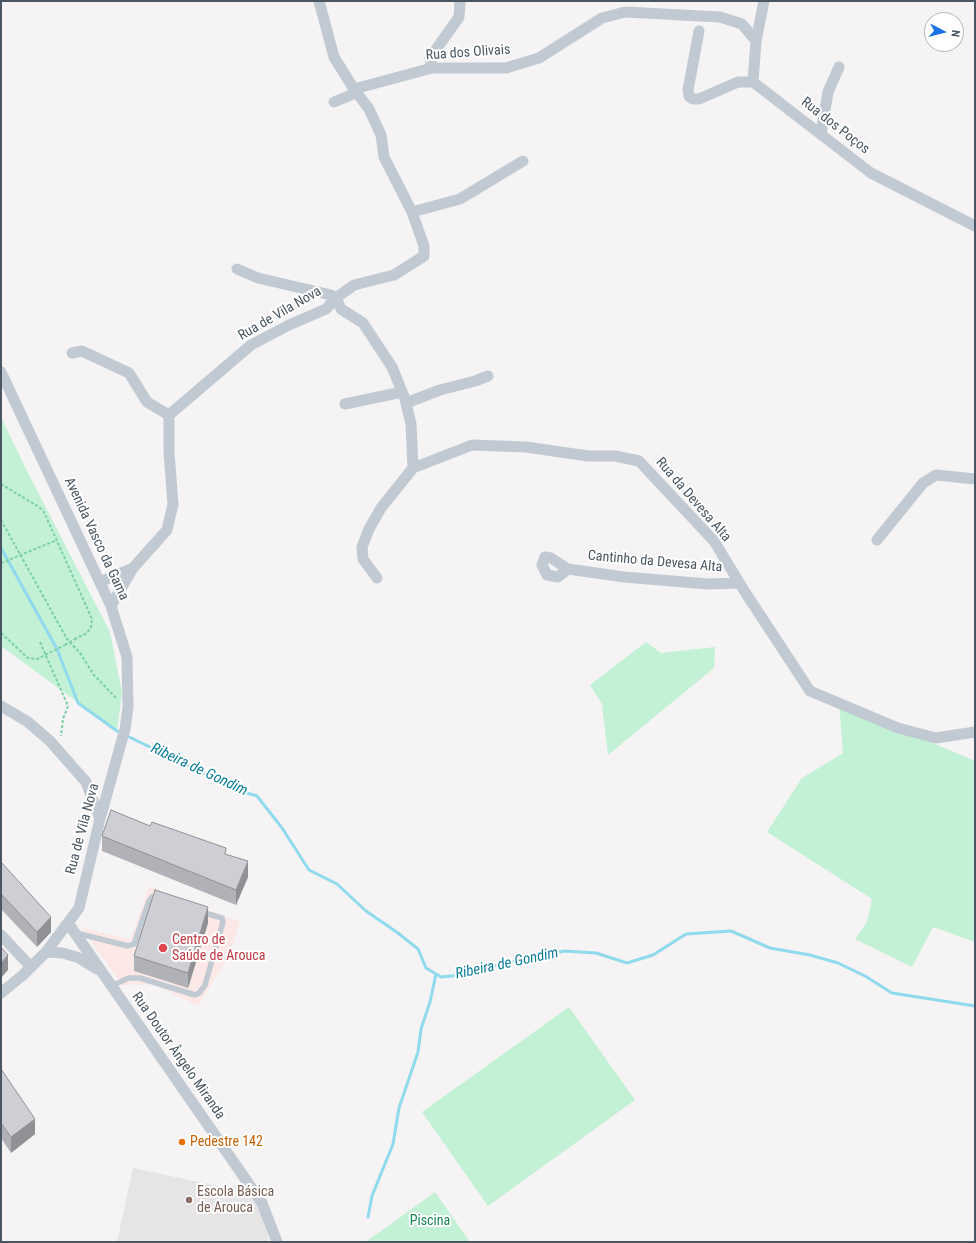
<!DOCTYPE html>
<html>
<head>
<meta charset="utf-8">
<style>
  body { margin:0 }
  #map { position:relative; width:976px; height:1243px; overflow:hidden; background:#f5f3f3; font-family:"Roboto Condensed",sans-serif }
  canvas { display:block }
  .frame { position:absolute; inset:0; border:2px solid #4a5661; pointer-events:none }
  .north { position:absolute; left:924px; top:12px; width:40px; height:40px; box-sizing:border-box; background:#fff; border:1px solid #b7bbc0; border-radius:50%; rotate:97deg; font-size:11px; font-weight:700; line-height:16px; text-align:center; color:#4a5661 }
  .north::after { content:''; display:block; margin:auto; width:14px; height:18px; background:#1a73e8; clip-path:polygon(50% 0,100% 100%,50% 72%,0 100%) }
</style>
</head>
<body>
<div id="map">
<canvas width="976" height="1243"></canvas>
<div class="frame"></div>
<div class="north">N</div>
</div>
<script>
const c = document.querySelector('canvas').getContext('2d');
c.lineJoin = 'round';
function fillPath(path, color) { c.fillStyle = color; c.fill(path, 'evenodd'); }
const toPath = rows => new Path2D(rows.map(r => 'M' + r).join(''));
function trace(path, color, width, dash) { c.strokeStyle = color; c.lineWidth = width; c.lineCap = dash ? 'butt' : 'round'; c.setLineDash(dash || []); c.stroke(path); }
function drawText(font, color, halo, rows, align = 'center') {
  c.font = font + ' "Roboto Condensed",sans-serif'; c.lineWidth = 4; c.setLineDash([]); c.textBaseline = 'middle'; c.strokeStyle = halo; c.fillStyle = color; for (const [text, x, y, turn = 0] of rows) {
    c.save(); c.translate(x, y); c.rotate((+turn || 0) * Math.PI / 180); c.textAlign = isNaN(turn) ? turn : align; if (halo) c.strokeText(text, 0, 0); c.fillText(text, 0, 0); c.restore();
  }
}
const education = toPath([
  [133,1168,222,1187,243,1185,262,1213,269,1242,117,1242]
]);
const medical = toPath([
  [149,887,240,922,229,955,198,1006,153,984,122,985,81,927,130,940]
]);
const green = toPath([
  [1,417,26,469,110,632,122,692,117,731,1,646],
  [646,642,661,653,715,647,714,668,608,755,602,704,590,685],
  [839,703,975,761,975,942,933,927,912,967,855,939,867,922,872,899,767,832,802,778,843,753],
  [569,1007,635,1100,488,1206,422,1112],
  [435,1192,470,1242,365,1242,384,1229]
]);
const stream = toPath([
  [1,548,57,649,78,703,117,731,240,791,257,796,282,828,309,870,337,884,366,911,398,933,418,949,426,968,441,977,473,974,503,963,529,959,564,951,596,953,627,963,653,955,686,934,731,931,770,948,810,955,838,963,865,976,892,993,975,1006],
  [368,1217,372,1196,393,1144,399,1108,418,1052,421,1029,430,1002,436,974]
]);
const path = toPath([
  [1,484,39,507,44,512,92,619,91,627,87,633,75,639],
  [1,520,67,639,80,653,94,675,117,699],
  [1,563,57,540],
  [1,633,28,658,37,659,65,645],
  [40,642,68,706,63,719,61,736]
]);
const service = toPath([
  [76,933,128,946,134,944,149,901,152,897,159,898],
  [111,986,129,978,140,978,195,995,199,993,205,985,223,922,222,918,201,912]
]);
const minor = toPath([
  [319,1,334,57,354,89,432,68,506,68,539,58,602,18,625,12,720,17,742,24,756,41],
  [764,1,756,41,753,82,871,173,975,226],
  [699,31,688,90,689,96,693,99,699,99,738,82,753,82],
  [432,68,430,58,459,17,460,1],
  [821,134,828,92,839,67],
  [412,212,460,199,523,161],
  [237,269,258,278,331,295,336,298],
  [336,298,341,309,363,323,392,367,405,399,411,424,413,468],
  [72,353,82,351,129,373,147,402,169,415],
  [1,372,111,606,127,657,128,707,125,729,100,819,79,908,46,952,23,975,1,993],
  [406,403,440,390,475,381,488,376],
  [345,404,402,392],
  [413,468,472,445,526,447,588,456,615,456,639,461,714,541,745,592,810,691,898,728,936,738,975,732],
  [877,540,923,483,936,475,975,479],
  [568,569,558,577,547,575,542,565,545,557,551,558,568,569,624,577,708,584,739,583],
  [377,578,363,559,362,547,369,529,381,508,413,468],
  [100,582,133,568],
  [111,606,133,568,167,530,173,504,169,452,169,415,251,345,289,325,326,309,336,298,354,285,394,275,424,256,424,246,412,212,384,157,381,135,369,109,354,89,351,95,334,102],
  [1,706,28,722,50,741,86,782,100,819],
  [68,923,262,1203,277,1242],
  [1,935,31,967],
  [46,952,63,953,79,958,97,969]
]);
const pathBridge = toPath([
  [65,645,75,639]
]);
const wall = toPath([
  [150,826,226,855,248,877,236,905,102,851,102,836],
  [1,862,51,932,37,947,1,909],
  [208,923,188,988,134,971,134,956],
  [1,1069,35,1134,11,1153,1,1138]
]);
const shadedWall = toPath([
  [248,861,248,877,236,905,236,890],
  [208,907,208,923,188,988,188,973],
  [51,917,51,932,37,947,37,932],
  [8,955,8,970,1,978,1,963],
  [35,1119,35,1134,11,1153,11,1137]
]);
const building = toPath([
  [111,810,150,826,152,822,226,848,225,854,248,861,236,890,102,836,111,810],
  [1,862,51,917,37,932,1,894,1,862],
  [155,890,208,907,188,973,134,956,155,890],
  [1,947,8,955,1,963,1,947],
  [1,1069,35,1119,11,1137,1,1123,1,1069]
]);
const markers = [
  [163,948,5,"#e0444e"],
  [182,1142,4,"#e8710a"],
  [189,1200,4,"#8d6e63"]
];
const streetNames = [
  ["Rua dos Olivais",468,53,-4],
  ["Rua dos Poços",835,126,38],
  ["Rua de Vila Nova",280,314,-30],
  ["Rua da Devesa Alta",693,500,49],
  ["Avenida Vasco da Gama",96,539,65],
  ["Cantinho da Devesa Alta",655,562,5],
  ["Rua de Vila Nova",83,829,-75],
  ["Rua Doutor Ângelo Miranda",178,1056,55]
];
const healthNames = [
  ["Centro de",172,940],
  ["Saúde de Arouca",172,956]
];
const foodNames = [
  ["Pedestre 142",190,1142]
];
const educationNames = [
  ["Escola Básica",197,1192],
  ["de Arouca",197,1208]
];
const parkNames = [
  ["Piscina",430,1221]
];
const waterNames = [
  ["Ribeira de Gondim",199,770,25],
  ["Ribeira de Gondim",507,964,-12]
];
fillPath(education, '#e6e4e5');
fillPath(medical, '#fce8e6');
fillPath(green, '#c3f1d5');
trace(stream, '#90daee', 3);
trace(path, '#7ad0a6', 2, [3, 2]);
trace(service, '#c1cad2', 5.5);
trace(minor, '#c1cad2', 11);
trace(pathBridge, '#7ad0a6', 2, [3, 2]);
fillPath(wall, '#b0b2b7');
fillPath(shadedWall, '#909195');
fillPath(building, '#cdcfd5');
trace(building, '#909195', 1);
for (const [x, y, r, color] of markers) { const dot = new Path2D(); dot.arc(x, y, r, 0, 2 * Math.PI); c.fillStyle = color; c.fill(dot); trace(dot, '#fff', 1.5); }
drawText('14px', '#4a5661', '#fff', streetNames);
drawText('14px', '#be3a42', '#fff', healthNames, 'left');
drawText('14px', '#c56008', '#fff', foodNames, 'left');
drawText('14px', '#785e54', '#fff', educationNames, 'left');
drawText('14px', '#17864f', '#fff', parkNames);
drawText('italic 15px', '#0c7c9b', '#fff', waterNames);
</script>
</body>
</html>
